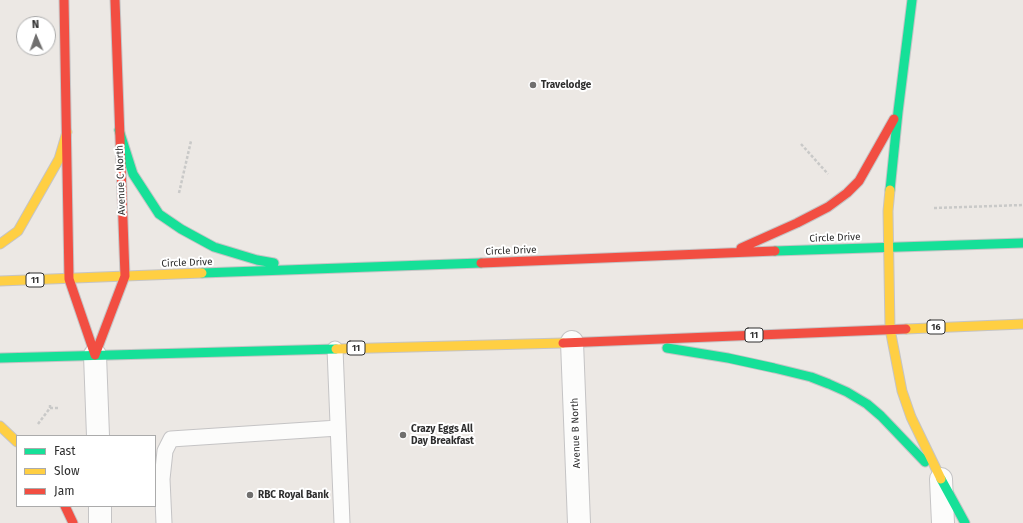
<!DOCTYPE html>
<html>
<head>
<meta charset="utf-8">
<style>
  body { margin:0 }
  #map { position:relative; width:1023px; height:523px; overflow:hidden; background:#ece8e4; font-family:"Fira Sans",sans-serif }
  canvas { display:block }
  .legend { position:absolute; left:16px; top:435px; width:140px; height:72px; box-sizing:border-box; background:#fff; border:1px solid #ababab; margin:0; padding:5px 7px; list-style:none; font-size:12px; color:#2e2e2e }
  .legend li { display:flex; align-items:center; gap:8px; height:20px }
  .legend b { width:20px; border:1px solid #ababab }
  .north { position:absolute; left:16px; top:16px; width:40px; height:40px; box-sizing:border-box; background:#fff; border:1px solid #ababab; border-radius:50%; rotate:358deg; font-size:11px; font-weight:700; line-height:16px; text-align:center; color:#2e2e2e }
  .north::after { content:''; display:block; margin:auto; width:14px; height:18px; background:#706f6e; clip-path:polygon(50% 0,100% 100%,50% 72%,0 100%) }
</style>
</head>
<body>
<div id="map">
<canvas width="1023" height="523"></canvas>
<ul class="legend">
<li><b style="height:5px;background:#16e098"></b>Fast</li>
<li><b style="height:5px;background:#ffcf43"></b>Slow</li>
<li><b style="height:5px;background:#f24e42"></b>Jam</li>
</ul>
<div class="north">N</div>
</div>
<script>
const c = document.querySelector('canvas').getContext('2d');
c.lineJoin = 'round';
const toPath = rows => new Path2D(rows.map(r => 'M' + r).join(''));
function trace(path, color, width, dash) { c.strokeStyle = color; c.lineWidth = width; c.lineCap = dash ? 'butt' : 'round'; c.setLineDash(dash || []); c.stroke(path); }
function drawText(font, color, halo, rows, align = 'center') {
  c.font = font + ' "Fira Sans",sans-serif'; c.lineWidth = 4; c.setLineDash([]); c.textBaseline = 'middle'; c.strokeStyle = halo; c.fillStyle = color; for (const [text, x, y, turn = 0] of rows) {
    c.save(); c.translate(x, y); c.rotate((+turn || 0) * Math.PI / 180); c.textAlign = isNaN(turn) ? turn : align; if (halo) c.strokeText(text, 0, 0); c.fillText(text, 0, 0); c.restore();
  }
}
const path = toPath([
  [801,144,828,174],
  [179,193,191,141],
  [934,208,1023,205],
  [50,408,58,408],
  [38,424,50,408,50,403]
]);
const lane = toPath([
  [335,349,342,523],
  [164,523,162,479,165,451,171,439,338,428]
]);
const street = toPath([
  [572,342,579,523],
  [95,355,98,436],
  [941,479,943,523],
  [100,506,100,523]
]);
const fast = toPath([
  [119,130,133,174,159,214,181,229,214,247,257,260,274,263],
  [890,190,898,112,912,0],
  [775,251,1023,243],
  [202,273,481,263],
  [667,348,728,358,774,368,811,377,829,384,847,392,867,404,881,416,925,462],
  [0,358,336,349],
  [941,479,965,523]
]);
const slow = toPath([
  [890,190,888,211,890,329,902,391,911,417,941,479],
  [0,244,18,231,59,159,67,132],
  [0,281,202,273],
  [906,329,1023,324],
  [336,349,563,343],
  [0,426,17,442]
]);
const jam = toPath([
  [64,0,69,279,95,355],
  [741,248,797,223,828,207,847,193,859,181,894,119],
  [481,263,775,251],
  [563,343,906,329],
  [95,355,125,276,115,0],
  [65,506,73,523]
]);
const markers = [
  [533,85,4,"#706f6e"],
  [403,435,4,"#706f6e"],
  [250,495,4,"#706f6e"]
];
const shields = [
  [35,280,18],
  [936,327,18],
  [754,335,18],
  [356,348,18]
];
const shieldNames = [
  ["11",35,280],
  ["16",936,327],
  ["11",754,335],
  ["11",356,348]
];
const poiNames = [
  ["Travelodge",541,85],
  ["Crazy Eggs All",411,429],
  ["Day Breakfast",411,441],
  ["RBC Royal Bank",258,495]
];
const streetNames = [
  ["Avenue C North",121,180,-92],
  ["Circle Drive",835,238,-2],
  ["Circle Drive",511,251,-2],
  ["Circle Drive",187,263,-2],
  ["Avenue B North",576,433,-92]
];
trace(lane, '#c5c4c5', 17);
trace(street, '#c5c4c5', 24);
trace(fast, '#c5c4c5', 11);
trace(slow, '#c5c4c5', 11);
trace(jam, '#c5c4c5', 11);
trace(path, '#c9c9c8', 2.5, [3, 2]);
trace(lane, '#fcfcfb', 15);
trace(street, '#fcfcfb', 22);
trace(fast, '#16e098', 9);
trace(slow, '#ffcf43', 9);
trace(jam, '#f24e42', 9);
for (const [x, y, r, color] of markers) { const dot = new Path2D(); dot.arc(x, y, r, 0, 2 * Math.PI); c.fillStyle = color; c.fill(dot); trace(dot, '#fff', 1.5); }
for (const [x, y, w] of shields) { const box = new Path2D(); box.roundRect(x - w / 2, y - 7, w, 14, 3); c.fillStyle = '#fff'; c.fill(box); trace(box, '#2e2e2e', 1); }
drawText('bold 9px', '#2e2e2e', null, shieldNames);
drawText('bold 10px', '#2e2e2e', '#fff', poiNames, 'left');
drawText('10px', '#2e2e2e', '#fff', streetNames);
</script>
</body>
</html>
